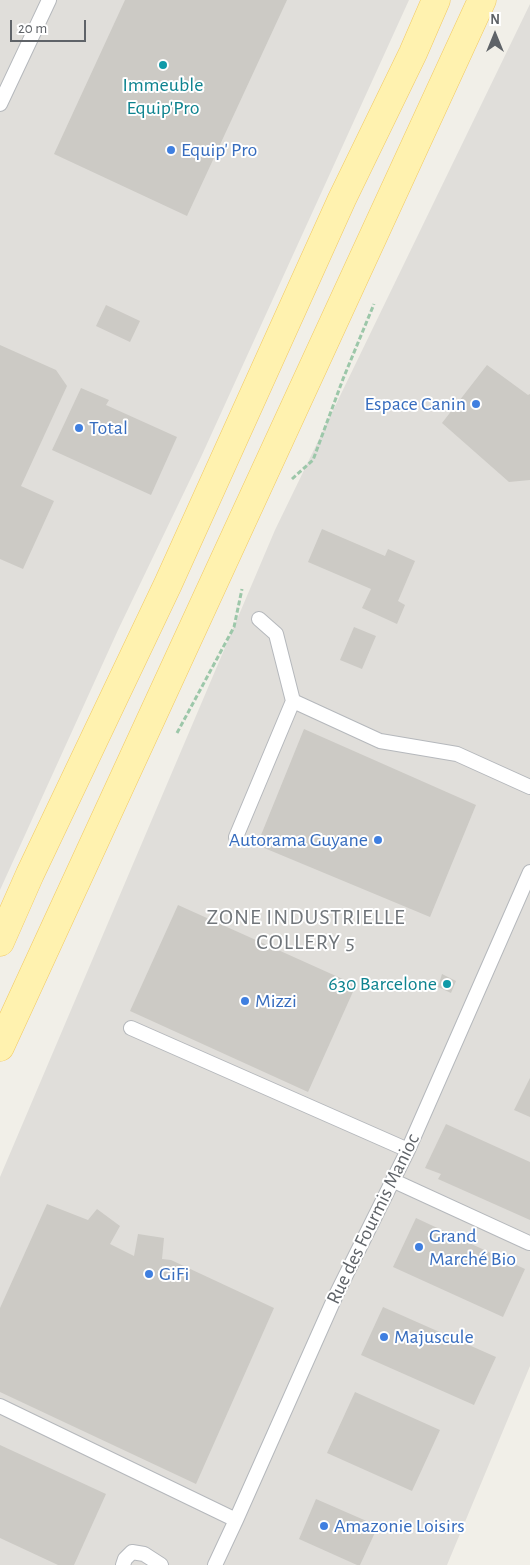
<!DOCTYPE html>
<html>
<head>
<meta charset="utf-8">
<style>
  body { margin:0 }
  #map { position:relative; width:530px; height:1565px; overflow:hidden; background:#f1efe8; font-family:"Alegreya Sans",sans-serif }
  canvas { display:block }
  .north { position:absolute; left:470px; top:10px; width:50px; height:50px; -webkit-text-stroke:4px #fff; paint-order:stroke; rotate:0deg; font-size:14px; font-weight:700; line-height:20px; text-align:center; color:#5f6368 }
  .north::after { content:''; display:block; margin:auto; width:18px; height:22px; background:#5f6368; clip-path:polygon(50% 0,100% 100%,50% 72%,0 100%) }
  .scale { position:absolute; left:10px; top:20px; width:76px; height:22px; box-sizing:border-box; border:2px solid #5f6368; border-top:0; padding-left:6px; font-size:15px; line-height:18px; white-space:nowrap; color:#5f6368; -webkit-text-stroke:4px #fff; paint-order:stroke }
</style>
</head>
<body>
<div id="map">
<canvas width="530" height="1565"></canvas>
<div class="north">N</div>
<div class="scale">20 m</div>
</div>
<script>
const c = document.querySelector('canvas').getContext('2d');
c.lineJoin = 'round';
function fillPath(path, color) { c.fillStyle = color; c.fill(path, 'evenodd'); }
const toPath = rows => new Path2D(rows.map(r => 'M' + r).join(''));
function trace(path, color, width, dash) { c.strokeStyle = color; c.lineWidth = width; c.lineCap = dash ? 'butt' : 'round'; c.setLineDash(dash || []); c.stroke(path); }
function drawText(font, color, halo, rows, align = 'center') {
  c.font = font + ' "Alegreya Sans",sans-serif'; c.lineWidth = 4; c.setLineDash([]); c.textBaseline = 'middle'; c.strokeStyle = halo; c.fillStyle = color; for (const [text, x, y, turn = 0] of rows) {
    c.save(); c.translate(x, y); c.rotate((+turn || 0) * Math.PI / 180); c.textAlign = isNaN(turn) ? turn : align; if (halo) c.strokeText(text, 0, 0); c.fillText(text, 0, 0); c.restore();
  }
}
const industrial = toPath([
  [0,0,409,0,201,457,118,630,0,890],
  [530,4,530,1366,447,1565,0,1565,0,1177,275,530]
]);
const building = toPath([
  [125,0,287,0,187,216,54,154],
  [106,305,140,321,130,342,96,326],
  [0,345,56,370,67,386,21,486,54,501,23,569,0,559],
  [487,365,528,395,530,394,530,480,509,482,442,423],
  [81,388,109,400,106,405,177,437,151,495,52,450],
  [322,529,385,556,388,549,415,561,398,601,405,605,397,624,362,608,371,589,308,562],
  [354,627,376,636,362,669,340,660],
  [304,729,476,805,430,917,257,845],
  [178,905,356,985,308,1092,130,1011],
  [442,974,456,981,451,993,438,987],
  [530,1078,530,1117,514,1110],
  [446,1124,530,1162,530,1220,438,1179,441,1174,425,1168],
  [47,1204,88,1220,97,1209,120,1226,110,1244,134,1256,138,1234,164,1238,162,1259,171,1260,274,1308,196,1484,0,1392,0,1308],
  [416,1218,525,1269,503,1317,393,1267],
  [383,1307,496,1357,474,1405,361,1355],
  [355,1392,440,1430,412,1491,327,1453],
  [0,1445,106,1494,74,1565,58,1565,0,1538],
  [316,1499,378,1526,360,1565,357,1565,299,1539]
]);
const path = toPath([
  [292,479,313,460,343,379,374,304],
  [177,733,234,627,242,589]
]);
const service = toPath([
  [0,104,49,0],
  [259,619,276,634,293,701],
  [236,837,293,701,380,741,457,754,530,787],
  [131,1028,408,1150],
  [394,1181,529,1243],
  [0,1406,236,1520],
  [123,1565,125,1559,132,1552,144,1554,161,1565],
  [215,1565,236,1520,336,1295,408,1150,530,872]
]);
const primary = toPath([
  [0,942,30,874,168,584,342,199,413,53,436,0],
  [0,1047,482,0]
]);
const markers = [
  [163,65,5,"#0f9aa8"],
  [171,150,5,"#3f7fe0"],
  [476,404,5,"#3f7fe0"],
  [79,428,5,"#3f7fe0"],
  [378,840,5,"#3f7fe0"],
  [447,984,5,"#0f9aa8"],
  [245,1001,5,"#3f7fe0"],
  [419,1247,5,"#3f7fe0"],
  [149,1274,5,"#3f7fe0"],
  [384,1337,5,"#3f7fe0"],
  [324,1526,5,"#3f7fe0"]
];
const cultureNames = [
  ["Immeuble",163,85],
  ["Equip'Pro",163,108],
  ["630 Barcelone",437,984,"right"]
];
const shopNames = [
  ["Equip' Pro",181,150],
  ["Espace Canin",466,404,"right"],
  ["Total",89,428],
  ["Autorama Guyane",368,840,"right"],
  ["Mizzi",255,1001],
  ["Grand",429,1236],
  ["Marché Bio",429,1259],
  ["GiFi",159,1274],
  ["Majuscule",394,1337],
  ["Amazonie Loisirs",334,1526]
];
const streetNames = [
  ["Rue des Fourmis Manioc",373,1219,-64]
];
const quarterNames = [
  ["ZONE INDUSTRIELLE",306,917],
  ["COLLERY 5",306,942]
];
fillPath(industrial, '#e0deda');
fillPath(building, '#cccac5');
trace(service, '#b5b8bc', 16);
trace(primary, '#f2c960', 29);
trace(path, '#9cc7a9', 3, [5, 2.5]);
trace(service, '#fff', 14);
trace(primary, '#fff2af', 28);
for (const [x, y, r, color] of markers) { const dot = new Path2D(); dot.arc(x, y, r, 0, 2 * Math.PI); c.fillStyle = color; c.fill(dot); trace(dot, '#fff', 2); }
drawText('20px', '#0d838f', '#fff', cultureNames);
drawText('20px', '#366cbe', '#fff', shopNames, 'left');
drawText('20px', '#5f6368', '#fff', streetNames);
c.letterSpacing = '1px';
drawText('22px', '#70757a', '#fff', quarterNames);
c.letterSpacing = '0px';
</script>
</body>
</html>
